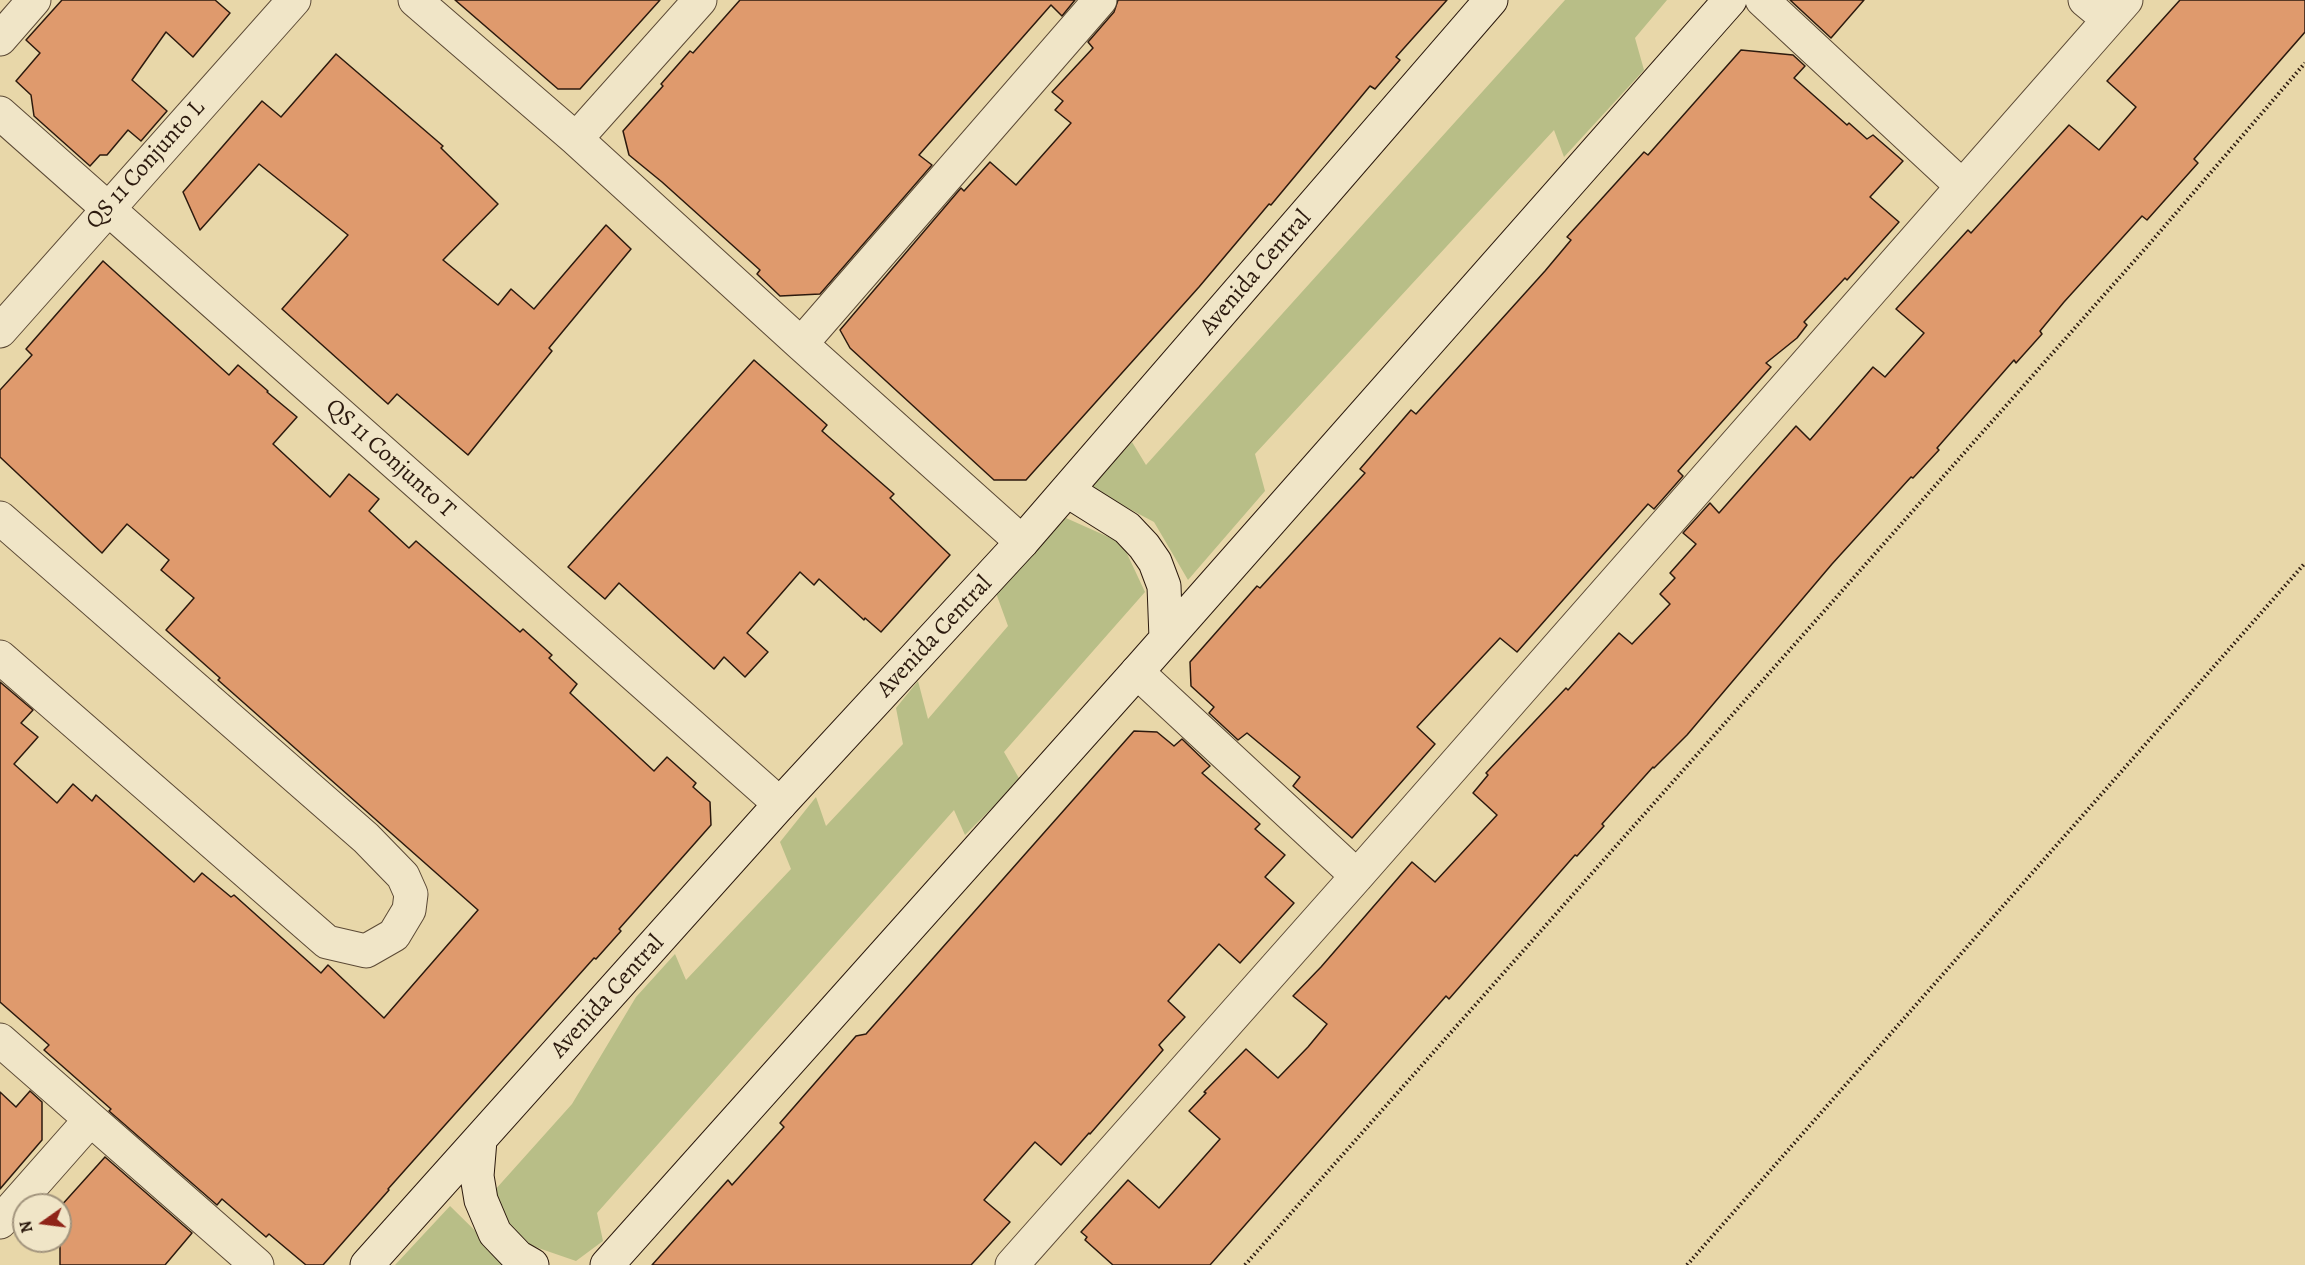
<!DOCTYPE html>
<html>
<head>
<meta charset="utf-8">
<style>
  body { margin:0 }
  #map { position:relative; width:2305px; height:1265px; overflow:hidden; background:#e8d7a9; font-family:Alegreya,serif }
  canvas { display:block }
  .north { position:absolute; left:12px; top:1193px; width:60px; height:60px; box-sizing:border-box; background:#f0e5c7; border:2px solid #a2947d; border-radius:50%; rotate:256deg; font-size:16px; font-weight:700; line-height:24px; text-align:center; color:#2c1a0e }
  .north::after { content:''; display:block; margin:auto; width:21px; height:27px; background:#8f2418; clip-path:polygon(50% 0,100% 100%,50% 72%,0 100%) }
</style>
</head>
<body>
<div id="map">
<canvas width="2305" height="1265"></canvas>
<div class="north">N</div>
</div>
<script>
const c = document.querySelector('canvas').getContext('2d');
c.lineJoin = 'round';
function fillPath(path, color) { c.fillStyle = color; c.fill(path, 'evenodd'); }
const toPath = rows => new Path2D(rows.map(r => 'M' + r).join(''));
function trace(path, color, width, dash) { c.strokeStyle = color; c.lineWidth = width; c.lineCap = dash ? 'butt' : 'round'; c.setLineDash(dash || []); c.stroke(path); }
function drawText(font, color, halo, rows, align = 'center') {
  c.font = font + ' Alegreya,serif'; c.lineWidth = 6; c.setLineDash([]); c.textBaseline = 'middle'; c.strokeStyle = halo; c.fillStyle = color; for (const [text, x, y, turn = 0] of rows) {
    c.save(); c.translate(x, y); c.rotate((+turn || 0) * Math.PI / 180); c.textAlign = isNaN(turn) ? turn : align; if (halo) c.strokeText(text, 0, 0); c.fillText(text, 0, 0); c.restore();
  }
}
const green = toPath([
  [1565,0,1667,0,1635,38,1644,70,1564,157,1554,130,1255,454,1265,491,1188,580,1154,522,1090,488,1132,442,1146,465],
  [1066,518,1122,543,1145,592,1004,752,1020,780,965,835,954,810,597,1213,603,1241,576,1261,518,1241,494,1191,572,1104,636,997,675,954,686,980,791,869,780,842,816,797,826,826,903,744,896,708,918,681,928,719,1008,626,996,593],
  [450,1206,510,1265,395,1265]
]);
const building = toPath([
  [62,0,215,0,230,13,193,57,166,32,132,80,167,111,141,141,128,130,107,155,100,155,90,166,34,116,31,95,16,81,40,53,26,40,62,0],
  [455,0,660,0,580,89,558,89,455,0],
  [740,0,1075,0,1062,16,1051,5,919,155,932,165,820,294,780,296,757,274,760,270,662,182,629,155,623,131,663,86,661,84,690,51,693,53,740,0],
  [1118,0,1447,0,1396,57,1400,60,1375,89,1370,86,1271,205,1269,204,1199,287,1026,480,994,480,850,348,840,330,961,188,964,191,990,162,1016,185,1071,123,1055,110,1063,101,1052,92,1093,48,1088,42,1114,12,1118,0],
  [1790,0,1864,0,1831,38,1790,0],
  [2180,0,2305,0,2305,32,2194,159,2198,163,2147,220,2142,216,2064,302,2040,331,2042,334,2016,363,2014,360,1937,448,1939,450,1913,478,1911,477,1832,564,1687,735,1654,768,1653,767,1602,824,1604,826,1577,856,1575,855,1449,999,1446,996,1210,1265,1113,1265,1085,1240,1087,1237,1081,1232,1128,1180,1159,1208,1220,1139,1189,1111,1206,1093,1204,1092,1246,1049,1278,1078,1308,1047,1327,1024,1293,996,1321,967,1412,862,1435,882,1497,815,1473,793,1488,775,1486,773,1566,688,1568,690,1619,633,1632,644,1670,604,1660,594,1675,578,1670,573,1696,544,1683,533,1710,503,1719,513,1796,426,1810,440,1873,367,1885,377,1924,333,1896,309,1968,230,1971,233,2069,125,2099,150,2136,107,2107,81,2180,0],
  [1741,50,1793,55,1805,66,1794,78,1847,125,1849,123,1867,139,1873,135,1903,161,1870,197,1899,222,1847,280,1845,278,1804,322,1807,325,1797,338,1766,363,1771,367,1678,471,1683,476,1654,509,1648,504,1517,652,1500,638,1417,727,1435,744,1352,838,1293,786,1300,777,1247,733,1238,740,1209,713,1214,707,1191,686,1190,662,1257,586,1260,588,1365,473,1360,469,1411,410,1416,414,1545,271,1571,240,1567,237,1644,152,1648,155,1741,50],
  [336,54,443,146,441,148,498,204,443,260,498,305,511,289,534,309,606,225,631,249,549,348,552,351,468,455,397,394,388,404,282,309,348,235,259,164,200,230,183,192,262,101,281,117,336,54],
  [103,261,229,375,238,365,268,391,267,392,297,417,273,444,330,497,349,474,379,499,369,511,409,548,416,541,520,632,523,629,552,655,549,658,577,684,570,693,654,771,667,757,696,783,693,787,710,802,711,825,619,929,621,931,596,959,594,958,388,1189,389,1190,323,1265,306,1265,269,1234,266,1237,222,1199,217,1205,109,1111,111,1109,44,1050,49,1045,0,1002,0,682,33,710,21,723,38,737,14,764,57,803,73,784,92,801,96,795,194,882,202,873,231,897,234,895,321,973,328,965,384,1018,478,910,218,680,220,678,166,630,194,598,161,570,169,560,127,524,102,553,0,457,0,390,32,355,26,349,103,261],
  [754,360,827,425,822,431,894,494,890,498,950,555,881,632,865,618,864,620,819,579,814,585,800,572,747,633,768,652,745,677,724,657,714,669,619,583,605,599,568,567,754,360],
  [1134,731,1157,732,1174,746,1182,739,1210,766,1202,773,1260,824,1255,829,1285,855,1265,877,1294,903,1240,963,1219,944,1168,1001,1185,1017,1159,1045,1163,1050,1090,1134,1089,1133,1061,1165,1035,1142,984,1200,1010,1222,971,1265,652,1265,728,1180,732,1185,784,1127,780,1123,856,1036,866,1034,1134,731],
  [30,1091,42,1102,42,1140,0,1189,0,1092,16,1107,30,1091],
  [105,1157,192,1233,165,1265,60,1265,60,1207,105,1157]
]);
const path = toPath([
  [1245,1265,2151,242,2305,63],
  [1687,1265,2305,563]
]);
const street = toPath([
  [415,0,576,139,801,344,1022,542],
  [1762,0,1962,186],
  [2085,0,2108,19],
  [0,39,34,0],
  [0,113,780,804],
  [576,139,700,0],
  [0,331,294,0],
  [801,344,1100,0],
  [0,518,366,838,403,876,411,894,409,910,394,935,366,951,327,942,0,657],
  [1137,672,1357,876],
  [0,1040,257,1265],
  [0,1222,90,1120],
  [1012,1265,1357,876,2126,0]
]);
const secondary = toPath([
  [1068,491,1127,528,1144,546,1155,562,1164,586,1166,638],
  [480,1140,477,1176,481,1200,495,1233,518,1257,532,1265],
  [367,1265,780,804,1022,542,1491,0],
  [607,1265,1137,672,1730,0]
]);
const streetNames = [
  ["QS 11 Conjunto L",146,165,-48],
  ["Avenida Central",1256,273,-49],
  ["QS 11 Conjunto T",390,459,42],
  ["Avenida Central",935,637,-47],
  ["Avenida Central",608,997,-48]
];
fillPath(green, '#b8be87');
fillPath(building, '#df9a6d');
trace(building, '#2c1a0e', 1.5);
trace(street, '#5b4935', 35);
trace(secondary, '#2c1a0e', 35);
trace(path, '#2c1a0e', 4, [1.5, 3]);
trace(street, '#f0e5c7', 33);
trace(secondary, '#f0e5c7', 33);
drawText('24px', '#2c1a0e', '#f0e5c7', streetNames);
</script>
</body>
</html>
